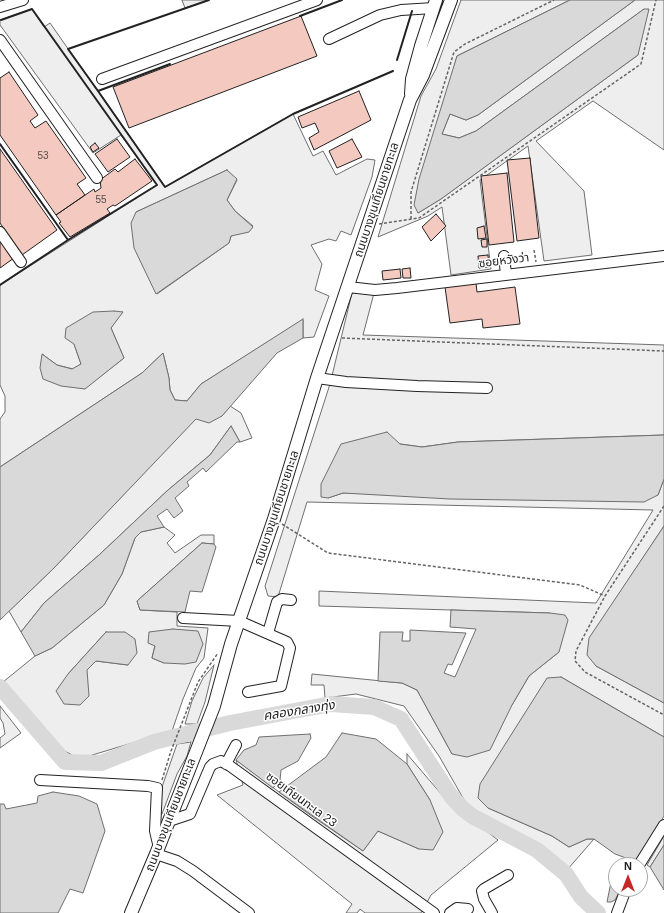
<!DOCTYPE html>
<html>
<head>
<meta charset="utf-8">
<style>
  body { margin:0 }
  #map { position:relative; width:664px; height:913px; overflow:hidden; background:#fff; font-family:Arial,sans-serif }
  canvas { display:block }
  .north { position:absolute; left:608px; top:857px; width:40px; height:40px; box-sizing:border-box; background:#fff; border:1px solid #a7a7a7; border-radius:50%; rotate:0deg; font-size:11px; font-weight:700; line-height:16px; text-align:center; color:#222 }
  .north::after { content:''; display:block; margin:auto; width:14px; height:18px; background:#c62828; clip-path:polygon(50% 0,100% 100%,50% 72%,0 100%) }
</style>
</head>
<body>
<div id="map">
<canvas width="664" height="913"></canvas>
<div class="north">N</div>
</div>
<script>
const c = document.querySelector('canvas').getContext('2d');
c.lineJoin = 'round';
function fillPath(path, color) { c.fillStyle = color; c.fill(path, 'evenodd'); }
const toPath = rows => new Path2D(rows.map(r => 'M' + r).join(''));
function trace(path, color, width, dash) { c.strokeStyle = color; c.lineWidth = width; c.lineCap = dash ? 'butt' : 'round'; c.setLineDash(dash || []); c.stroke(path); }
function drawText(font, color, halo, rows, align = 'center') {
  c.font = font + ' Arial,"Noto Sans Thai",sans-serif'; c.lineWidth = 3; c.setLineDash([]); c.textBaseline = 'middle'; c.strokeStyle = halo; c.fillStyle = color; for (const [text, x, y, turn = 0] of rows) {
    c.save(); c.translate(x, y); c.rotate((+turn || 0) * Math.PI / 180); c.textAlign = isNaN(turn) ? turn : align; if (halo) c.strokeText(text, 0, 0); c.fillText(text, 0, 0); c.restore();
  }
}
const green = toPath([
  [182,0,209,0,185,8,182,0],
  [461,0,570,0,457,56,418,213,441,199,638,55,644,9,476,131,459,138,442,134,450,114,466,120,478,115,635,0,664,0,664,150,593,101,536,141,584,191,592,255,544,261,528,146,480,180,491,269,451,275,442,207,428,216,378,237,421,96,436,69,461,0],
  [32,9,44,27,50,23,165,187,293,114,313,156,323,151,336,175,367,159,375,160,372,177,351,235,341,231,336,241,329,239,311,245,322,264,315,290,329,296,314,337,303,338,303,320,201,384,187,401,175,400,170,390,169,378,163,353,142,373,0,467,0,419,5,412,5,396,0,385,0,285,157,185,121,135,93,153,0,25,0,20,32,9],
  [227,170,237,180,227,200,235,211,253,226,231,236,229,243,157,294,136,212,227,170],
  [122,312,111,328,124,358,84,389,42,354,57,365,73,369,81,364,74,344,122,312],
  [352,293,374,293,363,335,664,345,664,435,458,442,422,447,400,444,328,498,343,493,658,495,664,479,664,526,590,638,596,666,664,703,664,737,561,677,488,808,552,836,569,847,587,839,594,839,567,870,549,853,467,805,439,756,404,706,356,694,325,698,324,685,311,685,312,674,402,683,417,690,452,754,512,705,529,676,559,652,550,613,319,606,319,591,596,603,653,510,307,502,278,597,268,596,265,586,330,384,352,293],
  [230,406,241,413,252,438,240,442,231,426,210,455,168,490,99,555,44,603,21,632,9,611,53,569,196,418,222,416,230,406],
  [164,527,175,535,167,543,175,553,201,535,214,535,214,544,202,543,137,601,140,610,177,612,177,626,208,628,204,658,196,668,183,699,172,731,79,759,63,750,3,682,35,656,52,648,104,605,122,574,135,538,141,532,164,527],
  [106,632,128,665,96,661,87,670,68,674,106,632],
  [155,645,164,663,152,658,155,645],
  [214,665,205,702,197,724,185,724,192,701,203,678,214,665],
  [0,706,21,733,0,748,0,738,5,734,3,723,0,718,0,706],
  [191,742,187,756,177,774,162,814,160,814,162,787,177,744,191,742],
  [407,754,448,802,498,840,431,895,421,913,365,913,360,909,357,913,346,913,352,904,217,795,243,785,236,760,306,812,363,851,378,831,419,849,430,800,407,764,407,754],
  [664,836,664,845,650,867,647,865,664,836]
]);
const water = toPath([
  [570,0,635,0,478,115,466,120,450,114,442,134,459,138,476,131,644,9,649,9,638,55,441,199,418,213,414,205,419,179,457,56,570,0],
  [227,170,237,179,227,200,235,211,253,227,249,232,231,236,229,243,156,294,134,248,131,223,136,212,227,170],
  [114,311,123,312,111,328,124,358,85,389,61,386,43,379,40,368,42,354,57,365,72,369,81,364,74,344,65,338,66,328,93,312,114,311],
  [303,319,303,338,277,353,222,416,209,423,196,419,53,569,0,620,0,467,142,373,163,353,169,378,170,390,175,400,187,401,201,384,303,319],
  [231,426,240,442,237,442,206,472,203,468,187,482,189,486,175,498,183,511,174,518,167,509,157,516,164,527,141,532,135,538,122,574,104,605,52,648,35,656,21,632,44,603,99,555,168,490,210,455,231,426],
  [387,432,400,444,422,447,458,442,664,435,664,479,658,495,644,502,450,499,343,493,328,498,321,497,321,484,341,444,387,432],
  [664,526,664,703,596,666,587,655,589,638,664,526],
  [202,543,214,544,216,547,202,592,190,591,185,612,140,610,137,601,202,543],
  [451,610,550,613,565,615,568,620,559,652,529,676,512,705,490,750,467,757,452,754,417,690,402,683,378,681,380,632,403,632,402,641,410,641,410,630,466,633,452,665,448,664,444,673,455,677,476,629,450,627,451,610],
  [173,629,198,631,203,644,196,662,185,664,164,663,152,658,155,646,148,643,149,632,173,629],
  [106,632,125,632,135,639,137,653,128,665,96,661,87,670,89,696,80,705,64,704,56,691,68,674,106,632],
  [561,677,664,737,664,816,637,862,615,854,594,839,587,839,569,847,552,836,488,808,478,798,480,784,547,678,561,677],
  [342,733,376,739,407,764,430,800,443,832,433,850,419,849,378,831,363,851,279,792,326,757,342,733],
  [310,734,311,738,298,761,281,770,280,780,273,788,236,760,244,750,256,745,259,737,310,734],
  [53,792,79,796,97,804,105,831,83,893,70,889,58,913,0,913,0,804,4,804,6,809,37,803,38,796,53,792],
  [664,845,664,890,650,867,664,845],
  [616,871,616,889,621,889,615,900,611,902,607,902,612,877,616,871]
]);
const river = toPath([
  [0,687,65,762,101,763,154,742,230,723,331,704,374,707,401,719,451,796,462,808,472,816,537,850,566,874,581,897,598,913]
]);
const building = toPath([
  [301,16,317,56,129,128,113,87,301,16],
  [9,72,38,115,30,121,35,128,46,121,86,178,77,184,85,195,56,215,0,135,0,78,9,72],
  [359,91,371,120,314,150,309,138,319,132,315,123,302,128,298,117,359,91],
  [117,139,130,157,108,172,95,154,117,139],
  [352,139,362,157,337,168,329,151,352,139],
  [95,143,99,148,93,152,90,147,95,143],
  [0,149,57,230,22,255,0,223,0,149],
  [530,158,539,238,517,241,507,160,530,158],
  [135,159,152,181,115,206,113,205,107,209,110,213,70,237,59,223,61,222,56,215,94,189,95,192,101,188,100,180,115,169,118,172,135,159],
  [507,173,514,242,489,245,481,176,507,173],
  [436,214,446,226,431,241,422,227,436,214],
  [484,226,486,238,478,239,477,228,484,226],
  [0,239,14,258,0,268,0,239],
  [487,239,487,247,482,247,481,240,487,239],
  [488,255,489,267,479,268,478,256,488,255],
  [410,268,411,278,403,278,402,269,410,268],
  [400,269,401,278,383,280,382,271,400,269],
  [476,283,477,292,515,287,520,324,483,328,482,319,450,323,445,287,476,283]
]);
const path = toPath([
  [411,219,411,192,454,52,465,44,554,0],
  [379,224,419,218,641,64,656,0],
  [534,250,536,262],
  [342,338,664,351],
  [664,506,605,596,576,651,575,661,585,672,664,715],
  [282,524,328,553,580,585,605,596],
  [162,780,171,751,198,682,218,653]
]);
const minor = toPath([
  [0,7,23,0],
  [329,39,380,15,401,10,434,8],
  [0,40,97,178],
  [102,79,317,0],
  [0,232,21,262],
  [504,256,506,274],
  [348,287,375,290,397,288,664,256],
  [317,378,346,382,417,386,487,388],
  [183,618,239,621,287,642,290,648,281,686,248,692],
  [268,633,277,602,282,599,291,600],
  [226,764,236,745],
  [40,780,148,786,157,788,155,831,159,848],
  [169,821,190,814,210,767,213,764,221,761,230,766,434,913],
  [156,854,177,861,193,871,249,913],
  [639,865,664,825],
  [450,913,457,908,468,909],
  [492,913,484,899,482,891,484,889,508,875],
  [617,913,626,889]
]);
const major = toPath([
  [411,94,412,79,421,46,436,0],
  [131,913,156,854,214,706,231,644,274,519,317,378,410,100,423,75,451,0]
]);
const wall = toPath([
  [300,16,342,0],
  [397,60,412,11],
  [170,64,98,91,68,49,209,0],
  [98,91,165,187,293,114,393,71],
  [0,144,68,240,157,185,32,9,1,20],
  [0,285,68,240]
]);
const numberNames = [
  ["53",43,156],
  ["55",101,200]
];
const streetNames = [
  ["ถนนบางขุนเทียนชายทะเล",377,200,-72],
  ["ซอยหวังว่า",504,261,-7],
  ["ถนนบางขุนเทียนชายทะเล",277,508,-72],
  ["ซอยเทียนทะเล 23",301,800,36],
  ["ถนนบางขุนเทียนชายทะเล",171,815,-69]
];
const waterNames = [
  ["คลองกลางทุ่ง",299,711,-9]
];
fillPath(green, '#eee');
trace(green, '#6f6f6f', 1);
fillPath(water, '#d9d9d9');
trace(water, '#6f6f6f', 1);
trace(river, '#d9d9d9', 16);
fillPath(building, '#f3c9c0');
trace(building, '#222', 1);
trace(minor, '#222', 12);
trace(major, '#222', 14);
trace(path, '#646464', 1.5, [3, 2]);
trace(minor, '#fff', 10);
trace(major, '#fff', 12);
trace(wall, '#222', 2);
drawText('10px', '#564c4a', null, numberNames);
drawText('12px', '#222', '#fff', streetNames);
drawText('italic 13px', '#222', '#fff', waterNames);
</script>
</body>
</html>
